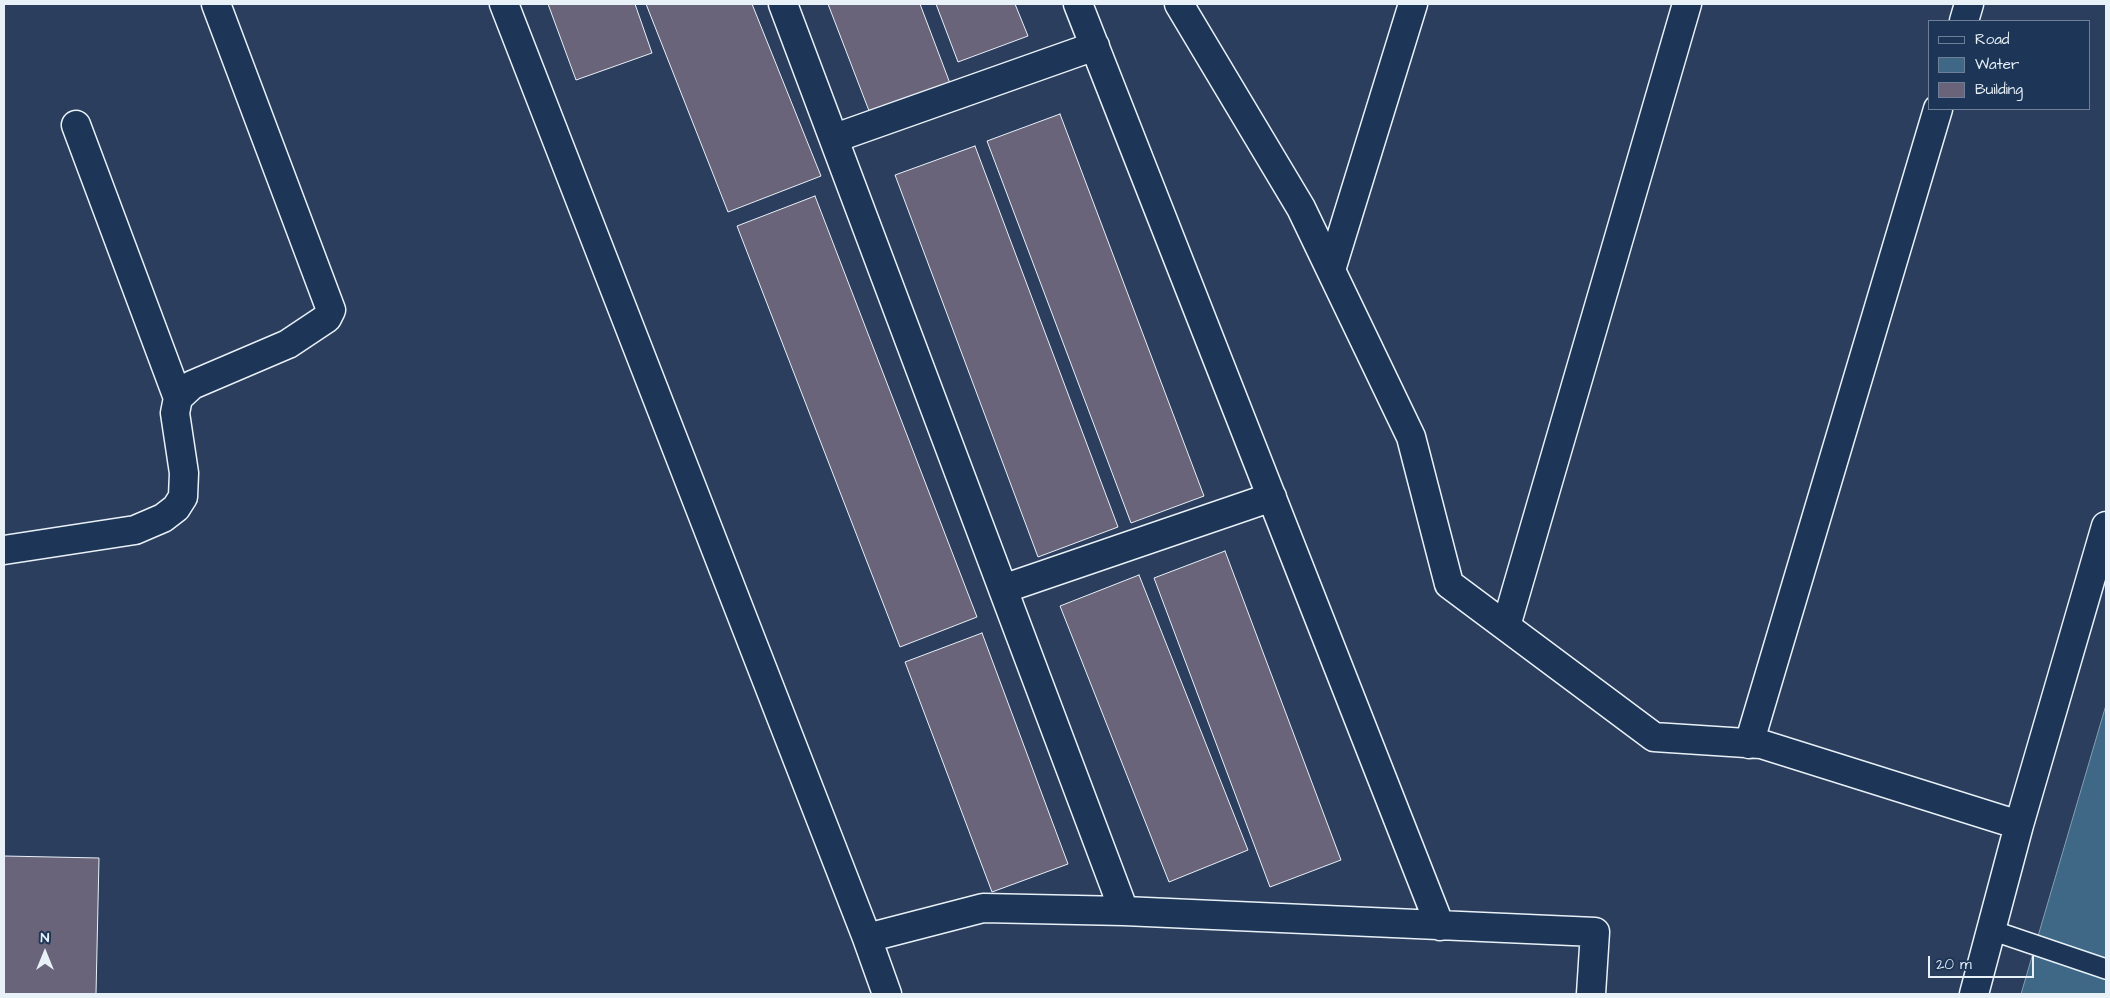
<!DOCTYPE html>
<html>
<head>
<meta charset="utf-8">
<style>
  body { margin:0 }
  #map { position:relative; width:2110px; height:998px; overflow:hidden; background:#2c3e5e; font-family:"Architects Daughter",sans-serif }
  canvas { display:block }
  .frame { position:absolute; inset:0; border:5px solid #e8f1f8; pointer-events:none }
  .legend { position:absolute; left:1928px; top:20px; width:162px; height:90px; box-sizing:border-box; background:#1d3557; border:1px solid #6e8097; margin:0; padding:6px 9px; list-style:none; font-size:15px; color:#e8f1f8 }
  .legend li { display:flex; align-items:center; gap:10px; height:25px }
  .legend b { width:25px; border:1px solid #6e8097 }
  .north { position:absolute; left:20px; top:928px; width:50px; height:50px; -webkit-text-stroke:4px #1d3557; paint-order:stroke; rotate:0deg; font-size:14px; font-weight:700; line-height:20px; text-align:center; color:#e8f1f8 }
  .north::after { content:''; display:block; margin:auto; width:18px; height:22px; background:#e8f1f8; clip-path:polygon(50% 0,100% 100%,50% 72%,0 100%) }
  .scale { position:absolute; left:1928px; top:956px; width:106px; height:22px; box-sizing:border-box; border:2px solid #e8f1f8; border-top:0; padding-left:6px; font-size:15px; line-height:18px; white-space:nowrap; color:#e8f1f8; -webkit-text-stroke:4px #1d3557; paint-order:stroke }
</style>
</head>
<body>
<div id="map">
<canvas width="2110" height="998"></canvas>
<div class="frame"></div>
<ul class="legend">
<li><b style="height:6px;background:#1d3557"></b>Road</li>
<li><b style="height:14px;background:#3e6885"></b>Water</li>
<li><b style="height:14px;background:#696479"></b>Building</li>
</ul>
<div class="north">N</div>
<div class="scale">20 m</div>
</div>
<script>
const c = document.querySelector('canvas').getContext('2d');
c.lineJoin = 'round';
function fillPath(path, color) { c.fillStyle = color; c.fill(path, 'evenodd'); }
const toPath = rows => new Path2D(rows.map(r => 'M' + r).join(''));
function trace(path, color, width, dash) { c.strokeStyle = color; c.lineWidth = width; c.lineCap = dash ? 'butt' : 'round'; c.setLineDash(dash || []); c.stroke(path); }
const water = toPath([
  [2106,705,2106,994,2021,994,2106,705]
]);
const building = toPath([
  [548,4,635,4,652,53,576,80,548,4],
  [646,4,752,4,821,176,728,212,646,4],
  [828,4,920,4,951,86,871,116,828,4],
  [936,4,1015,4,1028,36,958,62,936,4],
  [1060,114,1204,496,1131,523,987,141,1060,114],
  [975,146,1118,527,1038,557,895,175,975,146],
  [815,196,977,617,900,647,737,226,815,196],
  [1225,551,1341,860,1270,887,1154,578,1225,551],
  [1139,575,1248,850,1169,882,1060,606,1139,575],
  [982,633,1068,864,992,892,905,662,982,633],
  [4,856,99,858,96,994,4,994,4,856]
]);
const lane = toPath([
  [1991,930,2106,969]
]);
const street = toPath([
  [504,4,867,938,887,994],
  [783,4,1124,911],
  [1078,4,1440,926],
  [1179,4,1301,208,1411,437,1449,584,1654,737,1761,744,2019,825],
  [1964,21,1969,4],
  [76,125,178,398],
  [835,138,1095,46],
  [1331,270,1413,4],
  [4,550,135,530,163,518,176,508,183,497,184,473,175,413,178,398,192,385,288,344,327,318,331,310,216,4],
  [1003,589,1272,497],
  [1506,626,1687,4],
  [1749,744,1938,109],
  [867,938,983,908,1124,911,1595,932,1591,994],
  [1974,994,2019,825,2106,526]
]);
fillPath(water, '#3e6885');
trace(water, '#829fb3', 1);
fillPath(building, '#696479');
trace(building, '#e8f1f8', 1);
trace(lane, '#e8f1f8', 22);
trace(street, '#e8f1f8', 31);
trace(lane, '#1d3557', 19);
trace(street, '#1d3557', 28);
</script>
</body>
</html>
